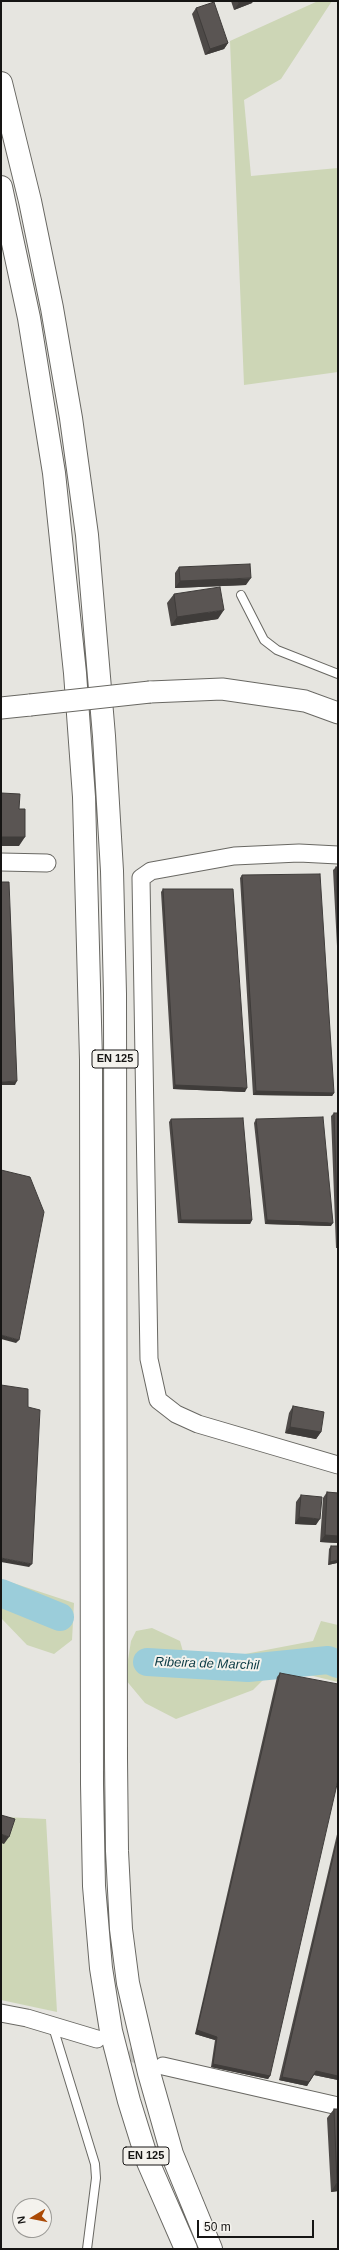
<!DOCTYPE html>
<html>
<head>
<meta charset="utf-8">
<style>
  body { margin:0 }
  #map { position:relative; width:339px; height:2250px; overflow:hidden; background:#e6e5e0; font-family:Helvetica,sans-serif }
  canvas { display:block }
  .frame { position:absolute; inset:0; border:2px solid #161514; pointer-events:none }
  .north { position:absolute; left:12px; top:2198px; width:40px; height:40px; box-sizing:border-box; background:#f4f2ed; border:1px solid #9b9a96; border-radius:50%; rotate:260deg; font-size:11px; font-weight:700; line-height:16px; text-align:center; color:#161514 }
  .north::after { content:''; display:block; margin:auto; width:14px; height:18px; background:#ab4a06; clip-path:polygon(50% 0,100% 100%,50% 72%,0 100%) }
  .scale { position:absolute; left:197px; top:2220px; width:117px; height:18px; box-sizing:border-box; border:2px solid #161514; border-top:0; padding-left:5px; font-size:12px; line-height:14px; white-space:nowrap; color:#161514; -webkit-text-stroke:3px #f4f2ed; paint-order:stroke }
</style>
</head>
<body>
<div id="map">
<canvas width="339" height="2250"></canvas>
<div class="frame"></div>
<div class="north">N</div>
<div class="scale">50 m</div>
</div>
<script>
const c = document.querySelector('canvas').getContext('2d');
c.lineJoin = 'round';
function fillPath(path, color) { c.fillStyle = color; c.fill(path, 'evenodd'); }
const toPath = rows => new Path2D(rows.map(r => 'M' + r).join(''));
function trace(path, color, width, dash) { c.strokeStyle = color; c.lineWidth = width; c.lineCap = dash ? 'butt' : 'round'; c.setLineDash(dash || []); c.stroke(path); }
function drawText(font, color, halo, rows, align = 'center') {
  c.font = font + ' Helvetica,sans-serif'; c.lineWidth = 4; c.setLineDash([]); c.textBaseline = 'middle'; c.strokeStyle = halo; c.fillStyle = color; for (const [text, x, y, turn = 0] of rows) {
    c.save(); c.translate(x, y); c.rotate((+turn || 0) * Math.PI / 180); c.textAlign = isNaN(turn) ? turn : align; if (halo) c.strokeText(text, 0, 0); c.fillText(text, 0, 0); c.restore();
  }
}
const green = toPath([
  [318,1,332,1,281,79,244,100,251,176,338,168,338,372,244,385,230,41],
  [1,1579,74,1603,72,1640,54,1654,27,1645,1,1618],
  [321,1621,338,1625,338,1682,301,1673,271,1672,253,1690,176,1719,145,1703,125,1679,131,1641,136,1631,152,1628,180,1641,184,1655,224,1658,313,1641],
  [4,1817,46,1819,57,2012,1,2000,1,1835]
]);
const river = toPath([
  [1,1593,60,1617],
  [147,1662,248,1668,328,1660,338,1664]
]);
const minorTunnel = toPath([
  [106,2042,154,2062]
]);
const service = toPath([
  [241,595,264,640,277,650,338,674],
  [53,2027,95,2164,96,2178,87,2249]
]);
const minor = toPath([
  [338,855,299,853,234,856,151,871,141,878,149,1359,158,1400,176,1414,198,1424,338,1465],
  [1,862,47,863],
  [1,2013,27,2018,97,2039],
  [163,2066,338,2106]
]);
const tertiary = toPath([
  [150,692,222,689,305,701,338,713],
  [1,708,30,705]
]);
const primary = toPath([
  [1,83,30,201,52,308,71,418,87,535,104,736,112,871,115,994,116,1759,117,1851,121,1929,128,1983,149,2073,172,2154,211,2249],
  [1,187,29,318,54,473,75,673,84,797,91,1060,92,1784,94,1886,101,1968,111,2031,129,2101,148,2162,186,2249]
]);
const tertiaryBridge = toPath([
  [30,705,150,692]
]);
const wall = toPath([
  [231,1,253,1,252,3,234,10],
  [196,8,228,43,224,49,205,55,192,14],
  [179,567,246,585,175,588,175,573],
  [174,594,218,619,171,626,167,603],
  [336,867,338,867,338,965,333,870],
  [242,875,334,1093,332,1096,253,1095,240,878],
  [163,889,245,1092,173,1089,161,892],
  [334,1113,338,1113,338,1248,336,1248,331,1116],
  [171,1119,252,1220,250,1224,178,1223,169,1122],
  [256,1119,331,1226,265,1224,254,1123],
  [293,1406,321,1432,316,1439,285,1433,289,1413],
  [327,1492,338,1493,338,1543,320,1542,323,1498],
  [301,1495,316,1525,295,1524,296,1502],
  [331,1546,337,1563,328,1565,329,1549],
  [280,1673,270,2076,268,2079,211,2067,215,2040,195,2034,277,1677],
  [338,1830,338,2080,314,2075,307,2086,279,2080],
  [334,2109,338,2109,338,2191,331,2192,327,2118]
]);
const shadedWall = toPath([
  [245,1,253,1,252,3,234,10,239,3],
  [228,43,224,49,205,55,210,49],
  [251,578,246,585,175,588,180,581],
  [224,610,218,619,171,626,177,617],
  [1,837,25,837,19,846,1,846],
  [17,1081,15,1085,1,1085,1,1082],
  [175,1085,247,1088,245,1092,173,1089],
  [256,1091,334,1093,332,1096,253,1095],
  [181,1220,252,1220,250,1224,178,1223],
  [267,1220,333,1223,331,1226,265,1224],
  [1,1335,19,1340,16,1343,1,1339],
  [290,1427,321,1432,316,1439,285,1433],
  [299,1517,320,1519,316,1525,295,1524],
  [325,1535,338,1536,338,1543,320,1542],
  [1,1558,32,1564,29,1567,1,1562],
  [338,1560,338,1562,337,1563,328,1565,330,1562],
  [1,1834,9,1837,4,1844,1,1843],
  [197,2030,217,2037,215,2040,195,2034],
  [213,2064,270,2076,268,2079,211,2067],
  [316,2071,338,2076,338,2080,314,2075],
  [282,2077,309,2082,307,2086,279,2080],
  [337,2182,338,2182,338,2191,331,2192]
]);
const building = toPath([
  [238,1,245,1,239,3,238,1],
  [214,2,228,43,210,49,196,8,214,2],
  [250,564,251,578,180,581,179,567,250,564],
  [220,587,224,610,177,617,174,594,220,587],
  [1,793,20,794,19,809,25,809,25,837,1,837,1,793],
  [336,867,338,867,338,914,336,867],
  [320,874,334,1093,256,1091,242,875,320,874],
  [1,882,9,882,17,1081,1,1082,1,882],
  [163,889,233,889,247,1088,175,1085,163,889],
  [334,1113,338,1113,338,1236,334,1113],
  [323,1117,333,1223,267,1220,256,1119,323,1117],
  [243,1118,252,1220,181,1220,171,1119,243,1118],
  [1,1170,30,1177,44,1212,19,1340,1,1335,1,1170],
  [1,1385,28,1389,28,1407,40,1410,32,1564,1,1558,1,1385],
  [293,1406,324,1412,321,1432,290,1427,293,1406],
  [327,1492,338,1493,338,1536,325,1535,327,1492],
  [301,1495,322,1497,320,1519,299,1517,301,1495],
  [331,1546,338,1546,338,1560,330,1562,331,1546],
  [280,1673,338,1684,338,1780,270,2076,213,2064,217,2037,197,2030,280,1673],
  [1,1815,15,1819,9,1837,1,1834,1,1815],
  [338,1836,338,2076,316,2071,309,2082,282,2077,338,1836],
  [334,2109,338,2109,338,2182,337,2182,334,2109]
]);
const shields = [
  [115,1059,46],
  [146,2156,46]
];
const shieldNames = [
  ["EN 125",115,1059],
  ["EN 125",146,2156]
];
const waterNames = [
  ["Ribeira de Marchil",207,1664,2]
];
fillPath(green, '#cdd6b6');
trace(river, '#9bcdda', 28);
trace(minorTunnel, '#c7c6c1', 17, [17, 8]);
trace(service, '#696863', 10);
trace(minor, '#696863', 19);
trace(tertiary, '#696863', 23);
trace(primary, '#696863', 24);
trace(service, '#fff', 8);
trace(minor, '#fff', 17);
trace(tertiary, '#fff', 21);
trace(primary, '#fff', 22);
trace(tertiaryBridge, '#696863', 23, []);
trace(tertiaryBridge, '#fff', 21);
fillPath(wall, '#4d4947');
fillPath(shadedWall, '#3f3c3a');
fillPath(building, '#5a5553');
trace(building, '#3f3c3a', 1);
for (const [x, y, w] of shields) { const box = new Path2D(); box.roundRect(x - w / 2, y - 9, w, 18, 3); c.fillStyle = '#f4f2ed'; c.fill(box); trace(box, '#161514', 1); }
drawText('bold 11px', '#161514', null, shieldNames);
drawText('italic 13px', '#093842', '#f4f2ed', waterNames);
</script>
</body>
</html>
